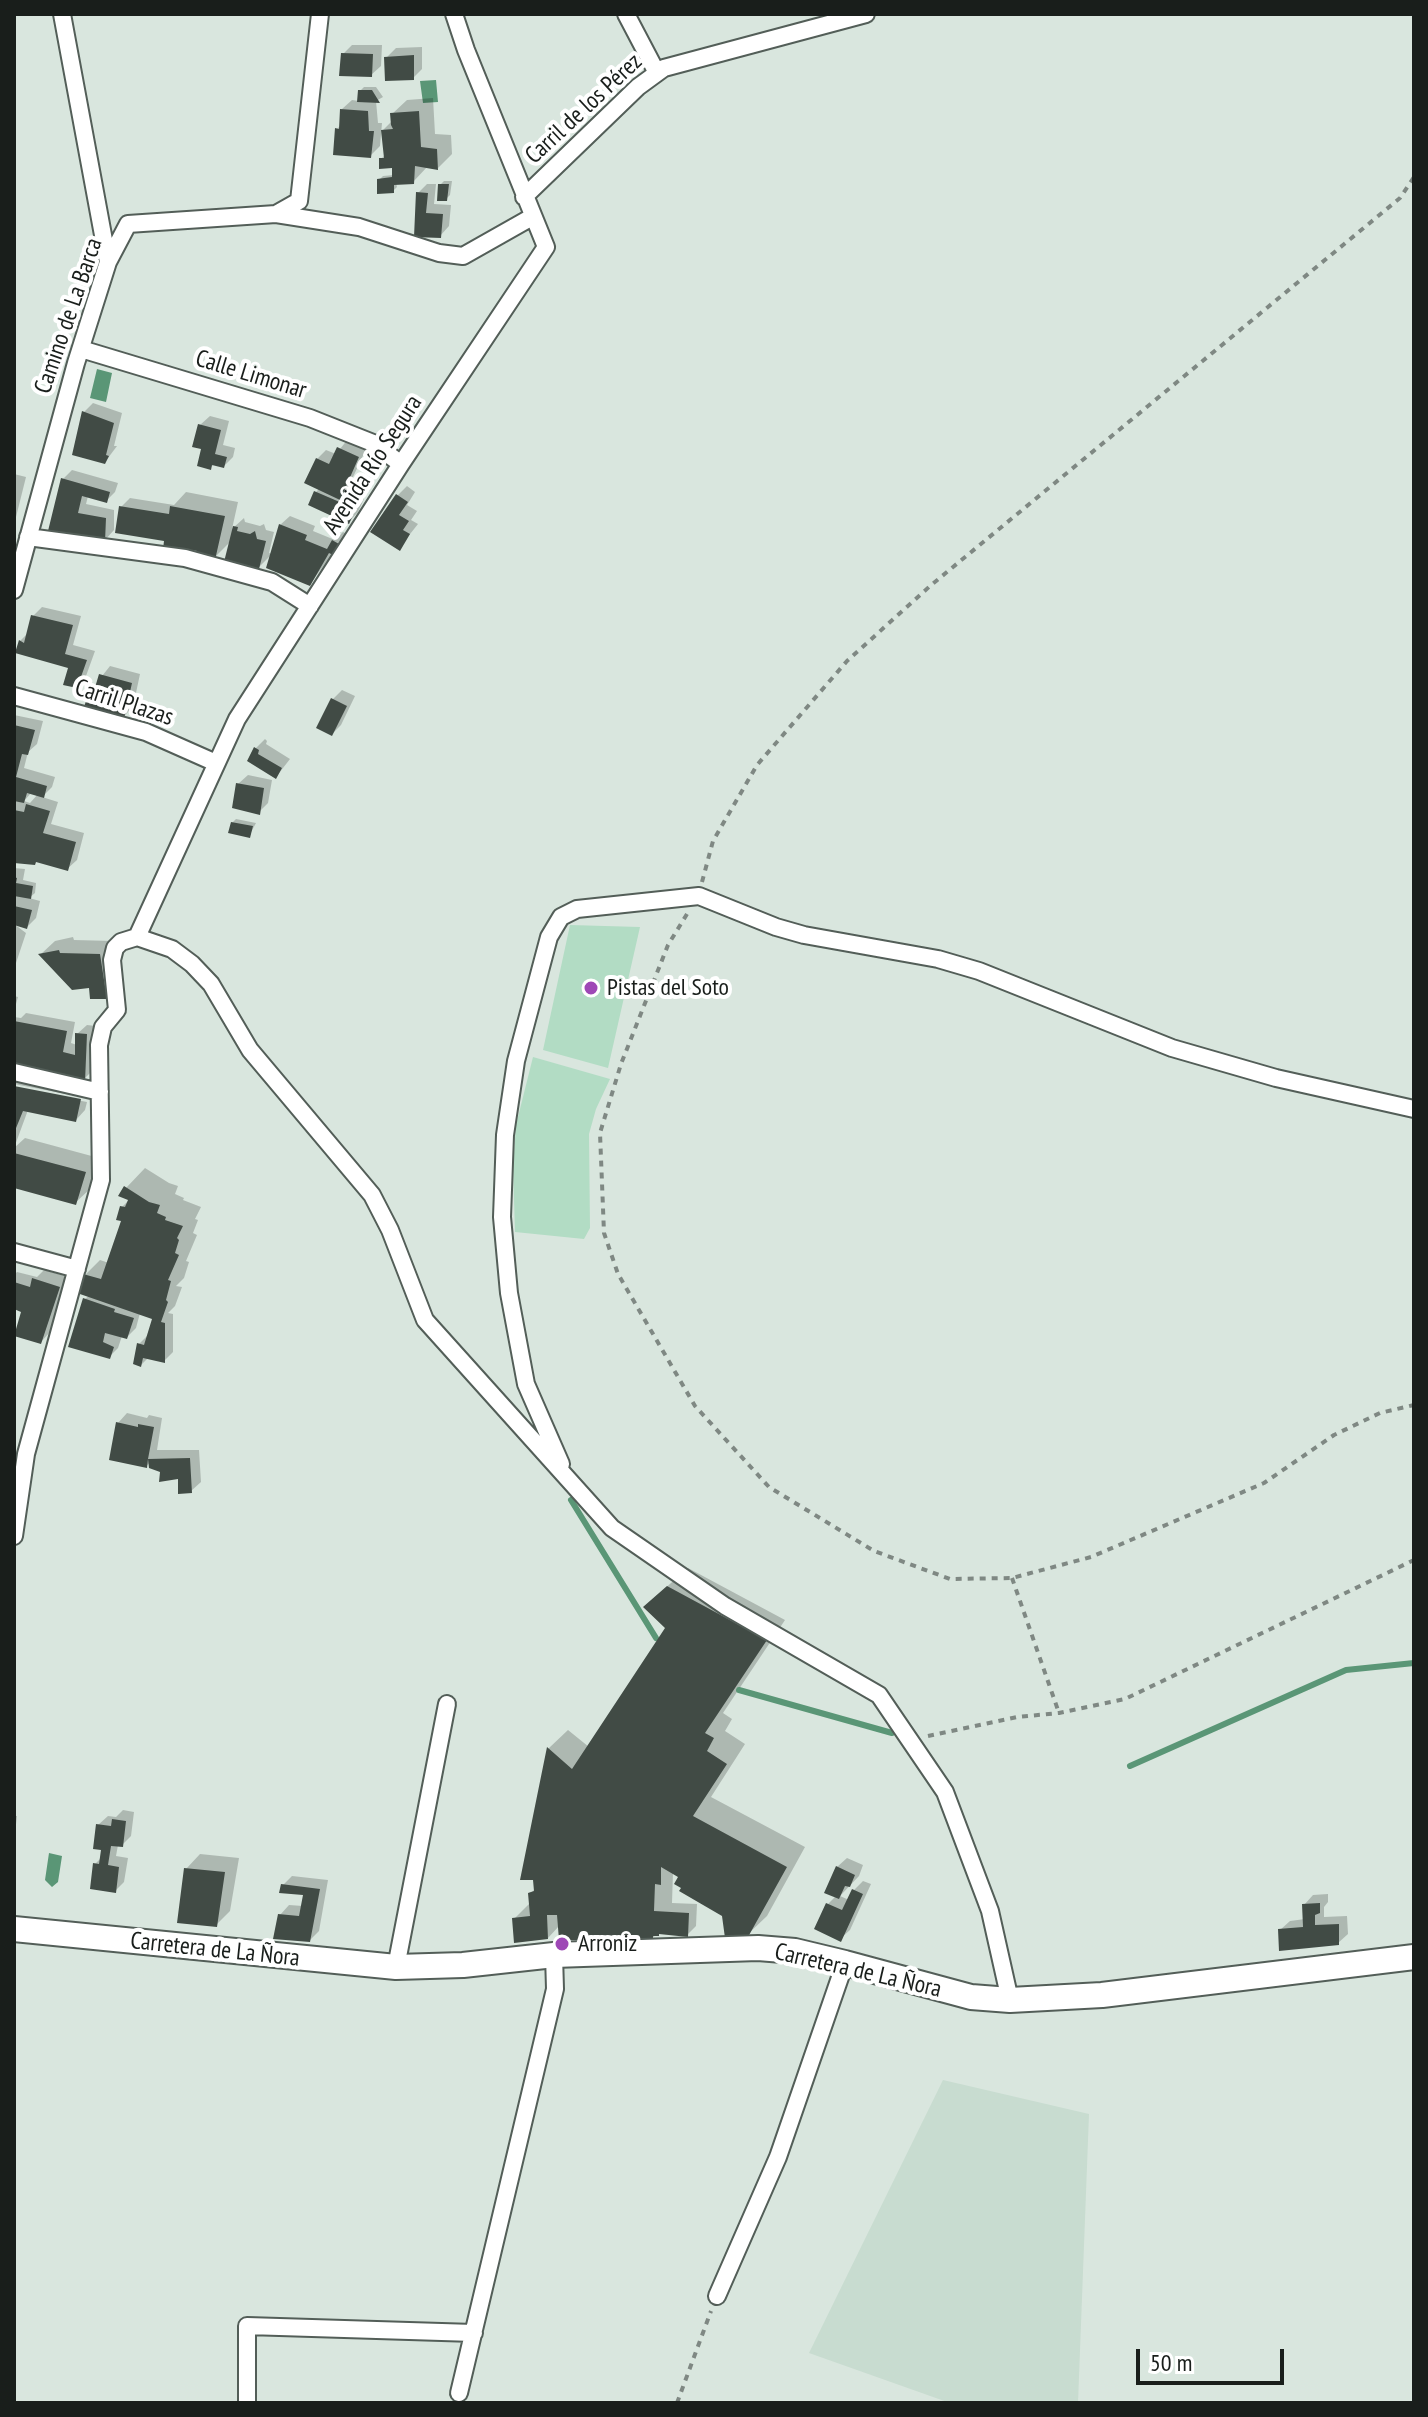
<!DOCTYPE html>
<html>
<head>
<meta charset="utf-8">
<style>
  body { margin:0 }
  #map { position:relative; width:1428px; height:2417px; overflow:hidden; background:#d9e6de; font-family:"PT Sans Narrow",sans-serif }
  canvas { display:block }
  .frame { position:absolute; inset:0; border:16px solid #191e1b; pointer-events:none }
  .scale { position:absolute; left:1136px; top:2349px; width:148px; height:36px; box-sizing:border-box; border:4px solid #191e1b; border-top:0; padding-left:10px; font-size:24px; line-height:28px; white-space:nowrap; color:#191e1b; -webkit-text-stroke:6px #fff; paint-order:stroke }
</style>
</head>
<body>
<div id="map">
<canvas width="1428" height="2417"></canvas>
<div class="frame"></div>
<div class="scale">50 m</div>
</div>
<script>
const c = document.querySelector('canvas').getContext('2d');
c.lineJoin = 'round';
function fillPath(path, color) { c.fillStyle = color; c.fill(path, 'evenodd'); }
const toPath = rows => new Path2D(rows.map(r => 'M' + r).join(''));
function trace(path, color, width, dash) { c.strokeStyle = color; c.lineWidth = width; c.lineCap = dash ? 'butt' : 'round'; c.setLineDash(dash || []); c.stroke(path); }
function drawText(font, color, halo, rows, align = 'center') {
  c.font = font + ' "PT Sans Narrow",sans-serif'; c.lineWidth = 8; c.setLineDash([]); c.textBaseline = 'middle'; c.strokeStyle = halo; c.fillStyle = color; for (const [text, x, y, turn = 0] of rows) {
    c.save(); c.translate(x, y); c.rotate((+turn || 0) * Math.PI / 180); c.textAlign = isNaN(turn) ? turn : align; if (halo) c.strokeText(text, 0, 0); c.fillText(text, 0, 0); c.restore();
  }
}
const built = toPath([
  [943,2080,1089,2114,1078,2403,950,2403,809,2353]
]);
const green = toPath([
  [570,925,640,927,608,1068,543,1050],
  [533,1057,610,1079,596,1109,589,1134,590,1228,584,1239,515,1232,513,1166,516,1125]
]);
const water = toPath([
  [436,80,438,102,423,103,420,81],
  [97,369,112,373,106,402,90,398],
  [49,1853,62,1856,58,1882,52,1887,45,1880]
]);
const shadow = toPath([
  [352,45,382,45,381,66,371,75,343,54],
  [422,47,422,69,413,78,387,57,396,48],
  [364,87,376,87,383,97,376,101,378,123,382,123,380,146,370,156,337,129,341,125,342,109,352,100,359,101,360,91],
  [433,98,435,134,451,135,452,154,438,168,428,166,413,182,396,183,397,187,393,191,379,180,383,176,394,175,393,165,381,159,386,154,383,130,393,120,392,114,407,100],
  [444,181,452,181,450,195,446,199,440,185],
  [427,184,436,184,434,204,451,205,449,226,440,236,417,235,418,193],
  [93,403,122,413,114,446,117,446,105,462,84,412],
  [210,416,229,421,223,445,235,448,233,457,224,466,215,463,210,468,203,448,200,425],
  [348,439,367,447,346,492,364,499,358,512,349,522,316,492,320,488,317,459,326,450,336,454],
  [72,470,118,483,115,492,106,501,88,496,86,504,114,510,114,530,105,540,51,530,63,479],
  [14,474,26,477,14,525],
  [407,486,415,492,407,505,417,511,411,520,418,524,399,548,397,496],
  [186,492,238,502,232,529,244,518,245,522,260,526,264,524,266,530,274,532,269,553,272,554,259,567,231,541,214,558,199,550,166,539,121,507,130,498,174,505],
  [290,516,315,526,313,531,335,540,343,532,347,534,310,584,280,525],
  [42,607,81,616,73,645,95,651,86,676,77,685,71,667,17,652,20,641,28,633,33,616],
  [110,666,140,674,133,707,123,717,91,690],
  [342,690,355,696,341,725,332,734,333,699],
  [14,715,43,721,37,744,28,752,24,768,55,777,52,787,42,797,58,802,51,824,84,833,77,860,67,869,37,861,14,860],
  [32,792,38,794,30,803,24,801],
  [265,739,267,741,266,744,290,759,276,777,249,761,256,748],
  [248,775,272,780,268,803,259,812,238,784],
  [236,819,256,823,249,836,232,823],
  [14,868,25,869,23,880,36,883,35,893,29,898,40,901,36,918,27,927,14,923],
  [14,924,26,933,14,969],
  [73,937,74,940,114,941,121,983,107,997,41,954,55,941],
  [14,996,18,997,14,1011],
  [26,1013,75,1022,71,1043,77,1045,77,1034,87,1025,96,1026,93,1070,84,1079,14,1064,14,1017,21,1018],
  [14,1075,89,1090,87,1098,14,1084],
  [14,1088,87,1102,85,1110,76,1120,28,1110,14,1148,25,1138,99,1158,90,1189,75,1203,14,1186],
  [145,1168,169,1183,178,1186,175,1194,184,1198,183,1200,201,1207,195,1219,198,1220,193,1233,197,1235,186,1261,189,1262,184,1278,176,1286,182,1287,175,1306,168,1313,173,1314,173,1352,164,1361,148,1358,141,1365,139,1344,149,1334,154,1318,140,1313,136,1328,127,1337,122,1336,118,1348,109,1357,85,1299,90,1295,85,1275,100,1260,109,1263,123,1220,122,1207,130,1199,126,1188],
  [44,1270,68,1277,50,1332,41,1342,24,1310,16,1308,14,1310,14,1275,17,1272,37,1277],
  [127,1413,147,1418,149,1415,162,1418,157,1450,199,1450,201,1482,191,1491,180,1477,162,1470,151,1462,146,1466,118,1423],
  [688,1568,785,1620,723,1713,732,1719,725,1731,745,1744,711,1797,805,1847,767,1916,747,1935,673,1872,672,1903,697,1904,696,1926,687,1935,660,1932,652,1938,560,1925,548,1938,514,1919,531,1902,530,1894,536,1888,535,1878,522,1878,549,1748,568,1730,589,1747,668,1627,645,1606],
  [123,1810,134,1812,131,1836,122,1845,118,1845,116,1856,128,1858,124,1882,115,1891,95,1864,102,1857,104,1848,98,1825,108,1816,116,1817],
  [14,1816,17,1816,14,1841],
  [200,1854,239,1858,230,1911,216,1925,186,1869],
  [847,1858,863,1865,859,1876,840,1896,849,1900,854,1890,863,1881,871,1884,850,1930,840,1939,828,1904,836,1896,837,1867],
  [292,1876,328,1880,319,1931,310,1940,280,1915,289,1905,303,1906,305,1893,283,1885],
  [1328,1894,1328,1902,1324,1907,1324,1917,1347,1916,1348,1934,1338,1943,1280,1930,1290,1921,1305,1919,1304,1905,1313,1895]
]);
const stream = toPath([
  [571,1500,656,1638],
  [739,1690,892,1733],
  [1130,1766,1346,1670,1414,1663]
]);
const building = toPath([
  [341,53,373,54,372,77,339,76],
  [414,55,414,80,385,81,384,57],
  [358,90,372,90,380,103,357,102],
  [340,109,368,111,369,131,374,131,371,158,333,155,335,128,339,129],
  [419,111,421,147,437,149,438,170,415,166,414,184,394,185,394,193,377,194,377,179,392,177,392,168,379,169,379,158,384,158,381,130,393,129,391,125,390,113],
  [438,184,449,184,447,201,437,201],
  [416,192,428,193,426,213,443,214,441,238,414,237],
  [82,411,114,423,106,455,109,456,105,464,72,455],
  [198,424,221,430,215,454,227,457,224,468,212,465,211,470,197,466,201,449,192,447],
  [337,447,359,457,340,500,304,483,316,458,329,464],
  [61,478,110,492,107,503,82,496,78,513,106,518,105,542,48,531],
  [314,491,356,509,349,524,308,505],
  [396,494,408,502,399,515,409,521,403,530,410,534,400,551,370,532],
  [119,506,169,514,170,506,225,516,215,560,196,556,197,551,175,547,173,551,163,549,164,541,115,533],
  [279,524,307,535,305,540,327,549,332,540,339,544,333,555,329,553,310,586,266,568],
  [233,526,238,527,237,531,250,534,255,531,257,539,266,541,259,569,224,562],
  [31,615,73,625,65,654,87,660,77,688,63,685,68,668,15,653,19,640,24,643],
  [99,674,132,683,124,719,84,707,90,689,94,691],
  [331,698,347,706,332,736,316,728],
  [14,725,35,730,28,755,22,754,16,777,47,786,44,798,27,793,24,803,14,801],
  [254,747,259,750,258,754,282,768,276,779,247,761],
  [236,783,264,788,260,815,232,808],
  [26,804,50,811,43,833,76,842,68,871,36,862,35,865,14,863,14,810,24,812],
  [231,822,253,826,250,838,228,833],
  [14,877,17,878,16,883,33,886,31,899,14,896],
  [14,906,32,910,27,929,14,925],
  [59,950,60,953,100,954,107,999,90,999,89,988,72,990,38,954],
  [14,1021,67,1031,63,1052,75,1055,75,1033,87,1034,85,1082,14,1066],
  [14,1086,81,1099,76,1122,23,1111,14,1133],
  [14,1153,86,1172,76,1205,14,1188],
  [124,1186,149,1202,160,1205,157,1213,166,1217,165,1220,183,1226,177,1238,179,1240,175,1253,179,1255,168,1280,171,1281,166,1300,168,1302,161,1322,165,1323,165,1363,143,1358,141,1367,133,1364,137,1343,144,1345,152,1319,77,1293,83,1274,101,1279,121,1221,116,1220,120,1206,125,1207,128,1200,118,1196],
  [32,1278,60,1287,41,1344,14,1336,21,1312,14,1309,14,1282,30,1287],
  [83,1298,115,1309,114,1312,134,1318,127,1339,105,1333,103,1342,114,1347,110,1359,68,1347],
  [116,1422,138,1427,138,1424,154,1427,148,1459,190,1458,192,1493,178,1494,178,1479,159,1482,160,1472,149,1468,148,1459,147,1468,109,1460],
  [667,1586,767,1640,705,1733,714,1738,707,1751,727,1764,693,1816,787,1867,748,1937,725,1938,722,1916,679,1891,681,1888,674,1884,678,1877,661,1867,661,1885,655,1884,654,1911,689,1913,688,1937,659,1934,659,1936,653,1936,653,1940,559,1940,557,1915,547,1915,548,1939,514,1943,512,1918,530,1916,528,1893,534,1891,533,1880,520,1880,547,1747,572,1769,665,1628,643,1607],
  [112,1819,126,1821,123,1847,111,1846,108,1865,119,1867,116,1893,90,1889,93,1863,99,1864,101,1850,93,1849,96,1824,111,1826],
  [836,1866,855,1875,850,1887,845,1886,839,1899,824,1893],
  [184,1868,225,1872,217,1927,177,1923],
  [281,1884,320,1889,310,1942,273,1939,278,1914,299,1916,303,1895,279,1893],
  [852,1889,863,1894,841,1942,814,1929,826,1903,842,1910],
  [1320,1903,1320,1913,1315,1915,1315,1925,1339,1924,1339,1945,1279,1951,1278,1929,1303,1927,1302,1904]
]);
const path = toPath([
  [702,882,713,841,757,765,847,661,930,586,1400,198,1414,177],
  [687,914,668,945,621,1064,600,1133,604,1233,618,1274,695,1406,769,1487,874,1551,950,1579,1012,1578,1091,1557,1264,1483,1334,1435,1380,1413,1414,1405],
  [1012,1578,1059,1713],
  [928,1736,1017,1717,1059,1713,1125,1699,1414,1560],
  [677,2403,711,2311]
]);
const street = toPath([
  [62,14,108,262],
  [626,14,657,73],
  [524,197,638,87,664,68,866,14],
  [276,214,359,227,439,253,463,256,532,217],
  [81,349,310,418,373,443,401,464],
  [28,537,185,558,272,582,310,606],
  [14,590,76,363,108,262,128,224,276,214,299,201,320,14],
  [14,696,146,732,216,763],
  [137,937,237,719,401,464,546,247,466,50,454,14],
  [14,1072,100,1092],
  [14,1252,77,1269],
  [561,1464,526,1384,509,1293,502,1217,505,1135,516,1061,549,937,561,917,577,909,699,896,776,927,804,935,938,959,979,971,1172,1048,1276,1078,1414,1109],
  [14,1536,26,1454,101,1180,99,1045,103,1027,117,1010,112,960,115,948,121,942,137,937,172,949,192,964,211,984,250,1050,372,1195,390,1230,425,1320,612,1528,725,1606,879,1695,945,1792,990,1911,1010,2000],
  [396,1967,447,1704],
  [717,2296,778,2157,845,1963],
  [459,2393,555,1989,554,1955],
  [247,2403,247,2326,474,2333]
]);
const secondary = toPath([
  [14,1929,396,1967,463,1965,554,1955,758,1948,795,1951,845,1963,971,1997,1010,2000,1102,1995,1414,1957]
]);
const markers = [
  [591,988,8,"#9e48b6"],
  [562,1944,8,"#9e48b6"]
];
const streetNames = [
  ["Carril de los Pérez",584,109,-43],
  ["Camino de La Barca",69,316,-71],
  ["Calle Limonar",251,375,17],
  ["Avenida Río Segura",373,465,-57],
  ["Carril Plazas",124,703,18],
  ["Carretera de La Ñora",215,1950,6],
  ["Carretera de La Ñora",858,1971,13]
];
const poiNames = [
  ["Pistas del Soto",607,988],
  ["Arroniz",578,1944]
];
fillPath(built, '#c8dcd0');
fillPath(green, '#b2dcc4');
fillPath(water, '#5a9676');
fillPath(shadow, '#0003');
trace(stream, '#5a9676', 6);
fillPath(building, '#414b45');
trace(street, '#535e58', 20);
trace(secondary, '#535e58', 28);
trace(path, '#7f8883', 4, [6, 6]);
trace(street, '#fff', 16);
trace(secondary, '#fff', 24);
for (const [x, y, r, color] of markers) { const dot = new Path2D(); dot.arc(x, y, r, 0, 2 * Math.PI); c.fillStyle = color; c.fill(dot); trace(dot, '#fff', 3); }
drawText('24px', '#191e1b', '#fff', streetNames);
drawText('24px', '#191e1b', '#fff', poiNames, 'left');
</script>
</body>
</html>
